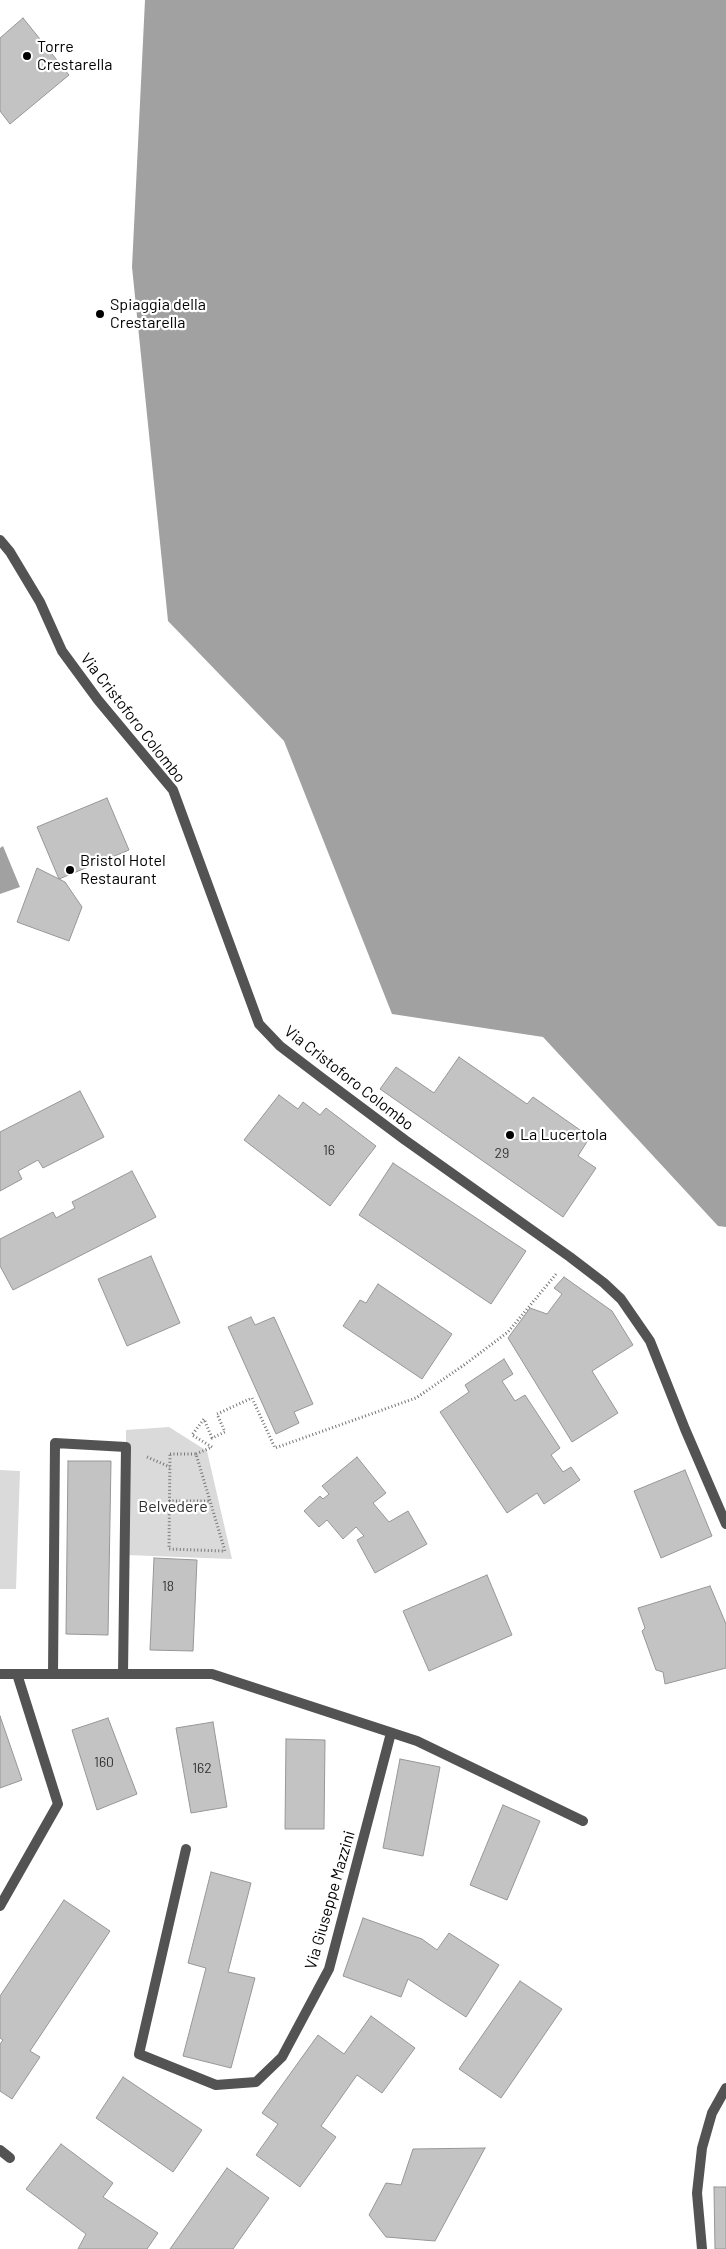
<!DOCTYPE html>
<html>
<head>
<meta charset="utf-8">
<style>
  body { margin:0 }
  canvas { display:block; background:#fff }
</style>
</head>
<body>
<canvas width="726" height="2249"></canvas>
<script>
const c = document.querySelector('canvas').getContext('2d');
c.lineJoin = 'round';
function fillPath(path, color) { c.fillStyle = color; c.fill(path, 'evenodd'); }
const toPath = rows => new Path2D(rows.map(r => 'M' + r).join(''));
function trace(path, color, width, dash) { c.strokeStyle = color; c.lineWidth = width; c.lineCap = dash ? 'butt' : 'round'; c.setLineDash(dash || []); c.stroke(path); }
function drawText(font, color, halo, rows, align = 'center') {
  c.font = font + ' Barlow,sans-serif'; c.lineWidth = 4.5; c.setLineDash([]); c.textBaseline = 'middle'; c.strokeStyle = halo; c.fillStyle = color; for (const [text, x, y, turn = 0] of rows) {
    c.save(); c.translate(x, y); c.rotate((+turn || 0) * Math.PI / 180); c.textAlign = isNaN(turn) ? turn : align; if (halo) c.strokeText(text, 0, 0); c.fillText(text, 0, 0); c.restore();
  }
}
const green = toPath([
  [169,1427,207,1451,232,1559,126,1555,126,1430],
  [0,1470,20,1471,16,1589,0,1589]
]);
const water = toPath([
  [145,0,726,0,726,1227,718,1226,543,1037,392,1014,284,741,168,621,132,267],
  [3,846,20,887,0,894,0,848]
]);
const building = toPath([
  [23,18,69,75,10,124,0,111,0,38,23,18],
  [107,798,129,850,59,879,65,882,82,907,69,941,17,922,37,868,59,879,37,827,107,798],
  [459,1057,527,1104,533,1097,590,1137,578,1156,596,1168,563,1217,380,1089,396,1067,434,1093,459,1057],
  [80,1091,104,1137,43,1168,38,1160,18,1171,22,1179,0,1191,0,1132,80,1091],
  [279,1095,298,1109,303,1102,320,1115,326,1108,376,1146,330,1206,244,1140,279,1095],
  [393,1163,526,1251,491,1304,359,1215,393,1163],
  [132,1171,156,1217,13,1290,0,1266,0,1239,53,1212,56,1218,75,1208,72,1202,132,1171],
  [151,1256,180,1323,127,1346,98,1279,151,1256],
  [564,1277,612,1311,633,1345,592,1371,618,1413,572,1442,508,1338,530,1308,547,1314,562,1294,554,1288,564,1277],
  [378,1284,452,1334,422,1379,343,1326,360,1300,366,1303,378,1284],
  [251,1317,255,1325,274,1317,313,1404,294,1412,299,1423,276,1434,228,1327,251,1317],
  [504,1359,513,1374,502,1381,515,1401,525,1395,560,1448,551,1455,563,1472,571,1467,580,1480,544,1504,537,1493,507,1513,440,1412,469,1392,465,1385,504,1359],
  [357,1457,386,1493,373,1503,389,1522,408,1511,427,1544,375,1573,357,1540,364,1536,356,1527,343,1539,327,1520,319,1527,304,1511,320,1496,323,1499,329,1494,322,1486,357,1457],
  [68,1461,111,1461,108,1635,66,1634,68,1461],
  [685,1470,712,1536,661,1558,634,1491,685,1470],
  [154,1558,197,1560,193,1651,150,1650,154,1558],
  [487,1575,512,1635,429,1671,403,1611,487,1575],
  [710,1586,726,1624,726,1668,665,1684,663,1672,656,1670,642,1631,645,1628,638,1608,710,1586],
  [0,1716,22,1780,0,1788,0,1716],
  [108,1718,137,1794,97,1810,72,1730,108,1718],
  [213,1722,227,1807,191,1813,176,1728,213,1722],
  [286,1739,325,1740,324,1829,285,1829,286,1739],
  [400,1759,440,1767,423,1856,383,1848,400,1759],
  [503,1805,540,1821,507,1900,470,1885,503,1805],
  [211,1872,251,1883,228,1972,255,1978,231,2068,183,2056,206,1968,188,1963,211,1872],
  [64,1900,110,1931,30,2051,40,2057,12,2099,0,2091,0,2044,3,2040,0,2038,0,1996,64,1900],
  [363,1918,422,1939,437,1950,449,1933,499,1965,466,2017,408,1979,401,1997,343,1976,363,1918],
  [520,1981,562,2009,501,2098,459,2069,520,1981],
  [371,2016,415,2048,382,2093,357,2075,321,2126,336,2137,300,2187,256,2155,278,2124,262,2113,318,2035,344,2054,371,2016],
  [123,2077,202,2130,173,2172,96,2118,123,2077],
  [61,2144,113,2183,103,2197,158,2233,147,2249,78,2249,86,2234,26,2189,61,2144],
  [485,2148,435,2241,386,2237,369,2215,386,2183,401,2185,413,2149,485,2148],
  [227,2168,269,2198,233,2249,170,2249,227,2168],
  [714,2187,726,2187,726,2249,715,2249,714,2187]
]);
const path = toPath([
  [170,1454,196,1454,225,1551,169,1549,170,1454],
  [196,1454,212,1447,192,1435,204,1419,212,1438,225,1432,217,1414,252,1398,275,1448,416,1398,464,1365,508,1332,557,1273],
  [147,1457,170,1467],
  [169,1501,210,1501]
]);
const minor = toPath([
  [0,1674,212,1674,417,1741,583,1821],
  [53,1674,55,1443,126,1447,123,1674],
  [186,1849,139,2054,216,2085,256,2082,282,2057,329,1969,391,1733],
  [0,1906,58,1804,17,1674],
  [0,2150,10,2158]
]);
const tertiary = toPath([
  [0,540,10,552,40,602,62,651,98,700,173,790,259,1024,280,1046,322,1078,405,1140,570,1257,604,1283,621,1299,650,1341,685,1429,726,1524],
  [702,2249,697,2193,702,2148,712,2113,726,2088]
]);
const markers = [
  [27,56,5,"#000"],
  [100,314,5,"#000"],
  [70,870,5,"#000"],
  [510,1135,5,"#000"]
];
const numberNames = [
  ["16",329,1150],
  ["29",502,1153],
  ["18",168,1586],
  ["160",104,1762],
  ["162",202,1768]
];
const poiNames = [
  ["Torre",37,47],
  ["Crestarella",37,65],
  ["Spiaggia della",110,305],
  ["Crestarella",110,323],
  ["Bristol Hotel",80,861],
  ["Restaurant",80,879],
  ["La Lucertola",520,1135]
];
const streetNames = [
  ["Via Cristoforo Colombo",133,718,52],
  ["Via Cristoforo Colombo",349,1078,38],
  ["Via Giuseppe Mazzini",330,1900,-74]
];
const parkNames = [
  ["Belvedere",173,1507]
];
fillPath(green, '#dadada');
fillPath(water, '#a1a1a1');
fillPath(building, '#c3c3c3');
trace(building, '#979797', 1);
trace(path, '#757575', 3, [1, 2.5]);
trace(minor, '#535353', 10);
trace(tertiary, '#535353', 10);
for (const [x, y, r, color] of markers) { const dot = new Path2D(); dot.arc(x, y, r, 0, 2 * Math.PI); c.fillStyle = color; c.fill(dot); trace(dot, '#fff', 2); }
drawText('14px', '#313131', null, numberNames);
drawText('16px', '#000', '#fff', poiNames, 'left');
drawText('16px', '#000', '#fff', streetNames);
drawText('16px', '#313131', '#fff', parkNames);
</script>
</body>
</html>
